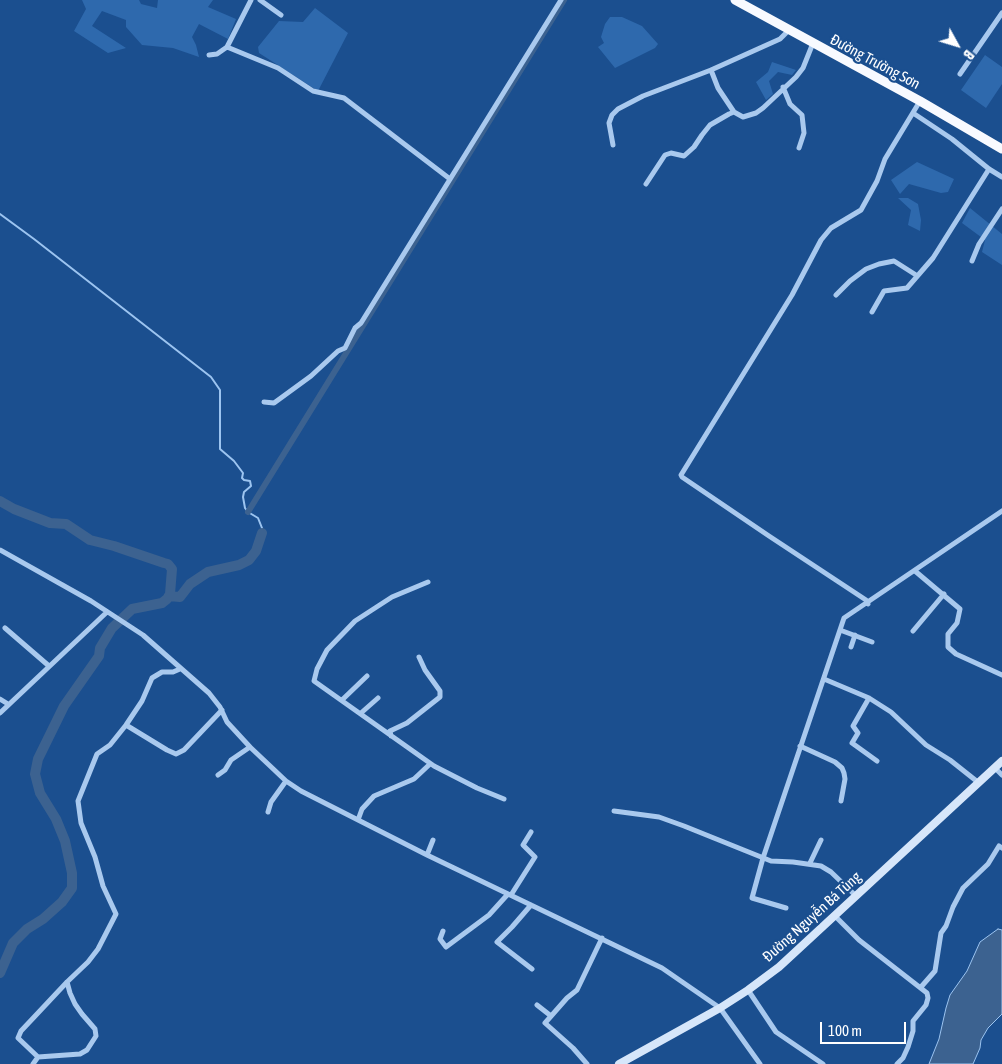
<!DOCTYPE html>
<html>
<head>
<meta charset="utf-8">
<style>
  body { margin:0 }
  #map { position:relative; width:1002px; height:1064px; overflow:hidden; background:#1b4f8f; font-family:"Asap Condensed",sans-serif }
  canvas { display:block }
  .north { position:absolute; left:932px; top:20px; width:50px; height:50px; -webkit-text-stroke:4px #1b4f8f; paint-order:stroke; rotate:129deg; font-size:14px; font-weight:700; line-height:20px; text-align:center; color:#fff }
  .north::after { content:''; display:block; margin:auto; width:18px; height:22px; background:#fff; clip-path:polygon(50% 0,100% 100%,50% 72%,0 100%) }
  .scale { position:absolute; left:820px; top:1022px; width:86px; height:22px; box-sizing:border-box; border:2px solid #fff; border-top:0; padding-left:6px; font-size:15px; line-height:18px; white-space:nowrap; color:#fff; -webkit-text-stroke:4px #1b4f8f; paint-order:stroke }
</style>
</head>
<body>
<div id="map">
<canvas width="1002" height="1064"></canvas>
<div class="north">B</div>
<div class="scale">100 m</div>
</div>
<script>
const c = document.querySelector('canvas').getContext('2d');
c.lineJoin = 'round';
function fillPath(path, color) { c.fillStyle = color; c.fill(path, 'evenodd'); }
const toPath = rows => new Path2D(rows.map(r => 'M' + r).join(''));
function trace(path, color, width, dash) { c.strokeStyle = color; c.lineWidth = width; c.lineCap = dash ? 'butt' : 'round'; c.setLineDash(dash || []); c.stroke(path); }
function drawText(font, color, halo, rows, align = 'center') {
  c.font = font + ' "Asap Condensed",sans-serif'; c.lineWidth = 4.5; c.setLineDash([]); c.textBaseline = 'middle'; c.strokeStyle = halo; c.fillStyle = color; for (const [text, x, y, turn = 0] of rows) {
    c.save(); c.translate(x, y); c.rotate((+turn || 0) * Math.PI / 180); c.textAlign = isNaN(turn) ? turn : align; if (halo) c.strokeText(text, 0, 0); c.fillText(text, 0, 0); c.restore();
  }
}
const green = toPath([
  [82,0,139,0,141,4,157,8,158,0,213,0,208,7,236,19,228,39,199,24,192,37,196,45,199,57,173,48,142,45,126,27,126,20,102,11,92,26,126,48,108,53,74,31,86,9],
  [315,8,348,33,318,91,259,53,258,47,279,21,303,22],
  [610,17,622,17,642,26,658,44,655,48,615,68,598,47,604,43,601,37,605,24],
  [985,55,1002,67,1002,84,986,108,961,90],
  [772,62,796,70,792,75,778,72,769,81,773,94,766,100,756,82,768,72],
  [917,162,954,179,948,192,941,193,909,184,900,194,891,180],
  [898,198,908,198,918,204,921,220,920,231,908,225,911,210],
  [970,208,1002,234,1002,265,982,252,985,240,962,223]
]);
const water = toPath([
  [998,929,1002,930,1002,1014,988,1028,981,1040,980,1048,973,1064,929,1064,939,1039,946,1008,950,995,967,971,980,942,998,929]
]);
const stream = toPath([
  [0,214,34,239,211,377,220,390,220,449,234,461,243,473,242,478,244,480,250,481,251,486,244,492,243,497,245,508,248,512,258,518,262,528,262,533]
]);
const canal = toPath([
  [248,512,564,0]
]);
const river = toPath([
  [0,501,14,509,50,523,66,524,90,540,114,546,164,563,168,564,172,569,170,594,167,599,162,603,132,609,112,628,100,648,99,656,64,706,38,759,35,774,40,793,56,819,65,841,72,873,72,888,62,902,43,919,27,929,13,943,0,973],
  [169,596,180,597,190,584,208,572,239,565,249,560,256,551,262,533]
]);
const minor = toPath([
  [260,0,281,15],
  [227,47,278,68,313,91,344,98,450,179],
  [209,55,217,54,227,47,251,0],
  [960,74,1002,13],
  [783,87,790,104,802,115,804,133,799,148],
  [734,112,743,117,756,113,763,108,796,77,803,68,813,43],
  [913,113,952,139,989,169,1002,177],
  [613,145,609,123,612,115,618,109,643,96,711,70],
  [646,184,665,155,671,153,684,156,694,147,702,135,710,125,729,114,734,112,718,88,711,70,780,39,789,30],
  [972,261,979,244,1002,209],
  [836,295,850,281,866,269,879,264,894,261,916,275],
  [872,312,884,291,907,288,933,258,989,169],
  [264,402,274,403,311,376,338,351,345,348,355,328,361,323,561,0],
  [0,550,91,601,143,635,209,693,220,707,227,722,250,747,286,781,301,791,427,855,662,968,720,1008,760,1064],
  [915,571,960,609,957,623,948,634,948,647,956,654,1002,675],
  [428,582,392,597,355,621,327,650,317,669,314,681,434,766,477,788,504,799],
  [868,604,866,600,769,536,682,477,681,475,792,295,821,240,831,228,861,210,877,181,885,159,920,101],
  [5,628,49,666],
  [840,630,872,642],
  [913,631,944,594],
  [851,647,855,635],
  [824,679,869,698,891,712,926,745,950,760,979,783],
  [869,698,853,726,858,733,852,743,877,761],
  [0,699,8,704],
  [342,700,367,676],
  [0,713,107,612],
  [361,713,378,698],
  [126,725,167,750,176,754,184,750,222,710],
  [391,736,390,731,407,723,440,697,440,691,425,670,419,657],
  [800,746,835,762,842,768,844,773,845,779,841,801],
  [995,768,1002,775],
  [218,775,225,770,231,760,250,747],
  [614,811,659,817,684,826,771,861,793,862,821,866,831,872,856,896],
  [268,812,271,802,286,781],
  [358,820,362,809,374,796,414,779,430,764],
  [427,855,433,840],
  [763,858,844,618,1002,511],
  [763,858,752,898,786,908],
  [810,863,821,840],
  [511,895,535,857,523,845,531,832],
  [531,905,512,927,497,942,532,969],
  [835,916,859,940,927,993,928,998,926,1005,913,1021,913,1031,908,1047,903,1058,897,1064],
  [443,931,440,939,446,947,489,915,508,894],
  [67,982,70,993,75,1004,82,1014,95,1029,96,1036,87,1050,80,1054,38,1057,18,1038,21,1031,37,1014,67,982,88,962,98,949,116,914,103,886,95,857,81,823,78,801,97,754,110,745,126,725,142,701,152,678,162,672,173,672,180,669],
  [921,987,935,971,941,933,946,926,953,907,963,888,988,864,999,846,1002,848],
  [748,990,776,1032,823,1064],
  [537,1005,551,1016],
  [33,1064,38,1057],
  [587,1064,573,1048,545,1023,567,998,577,990,602,938]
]);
const secondary = toPath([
  [619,1064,720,1008,748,990,779,967,1002,761]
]);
const trunk = toPath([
  [735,0,920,101,1002,149]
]);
const streetNames = [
  ["Đường Trường Sơn",875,62,28],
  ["Đường Nguyễn Bá Tùng",812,917,-42]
];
fillPath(green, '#2e69ad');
fillPath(water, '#3c6290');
trace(water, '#9cc4f0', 1);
trace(stream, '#9cc4f0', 2);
trace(canal, '#3c6290', 6);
trace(river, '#3c6290', 10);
trace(minor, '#a9c9ee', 5);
trace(secondary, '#d6e6fa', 8);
trace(trunk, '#f8faff', 9);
drawText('15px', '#fff', '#1b4f8f', streetNames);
</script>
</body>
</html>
